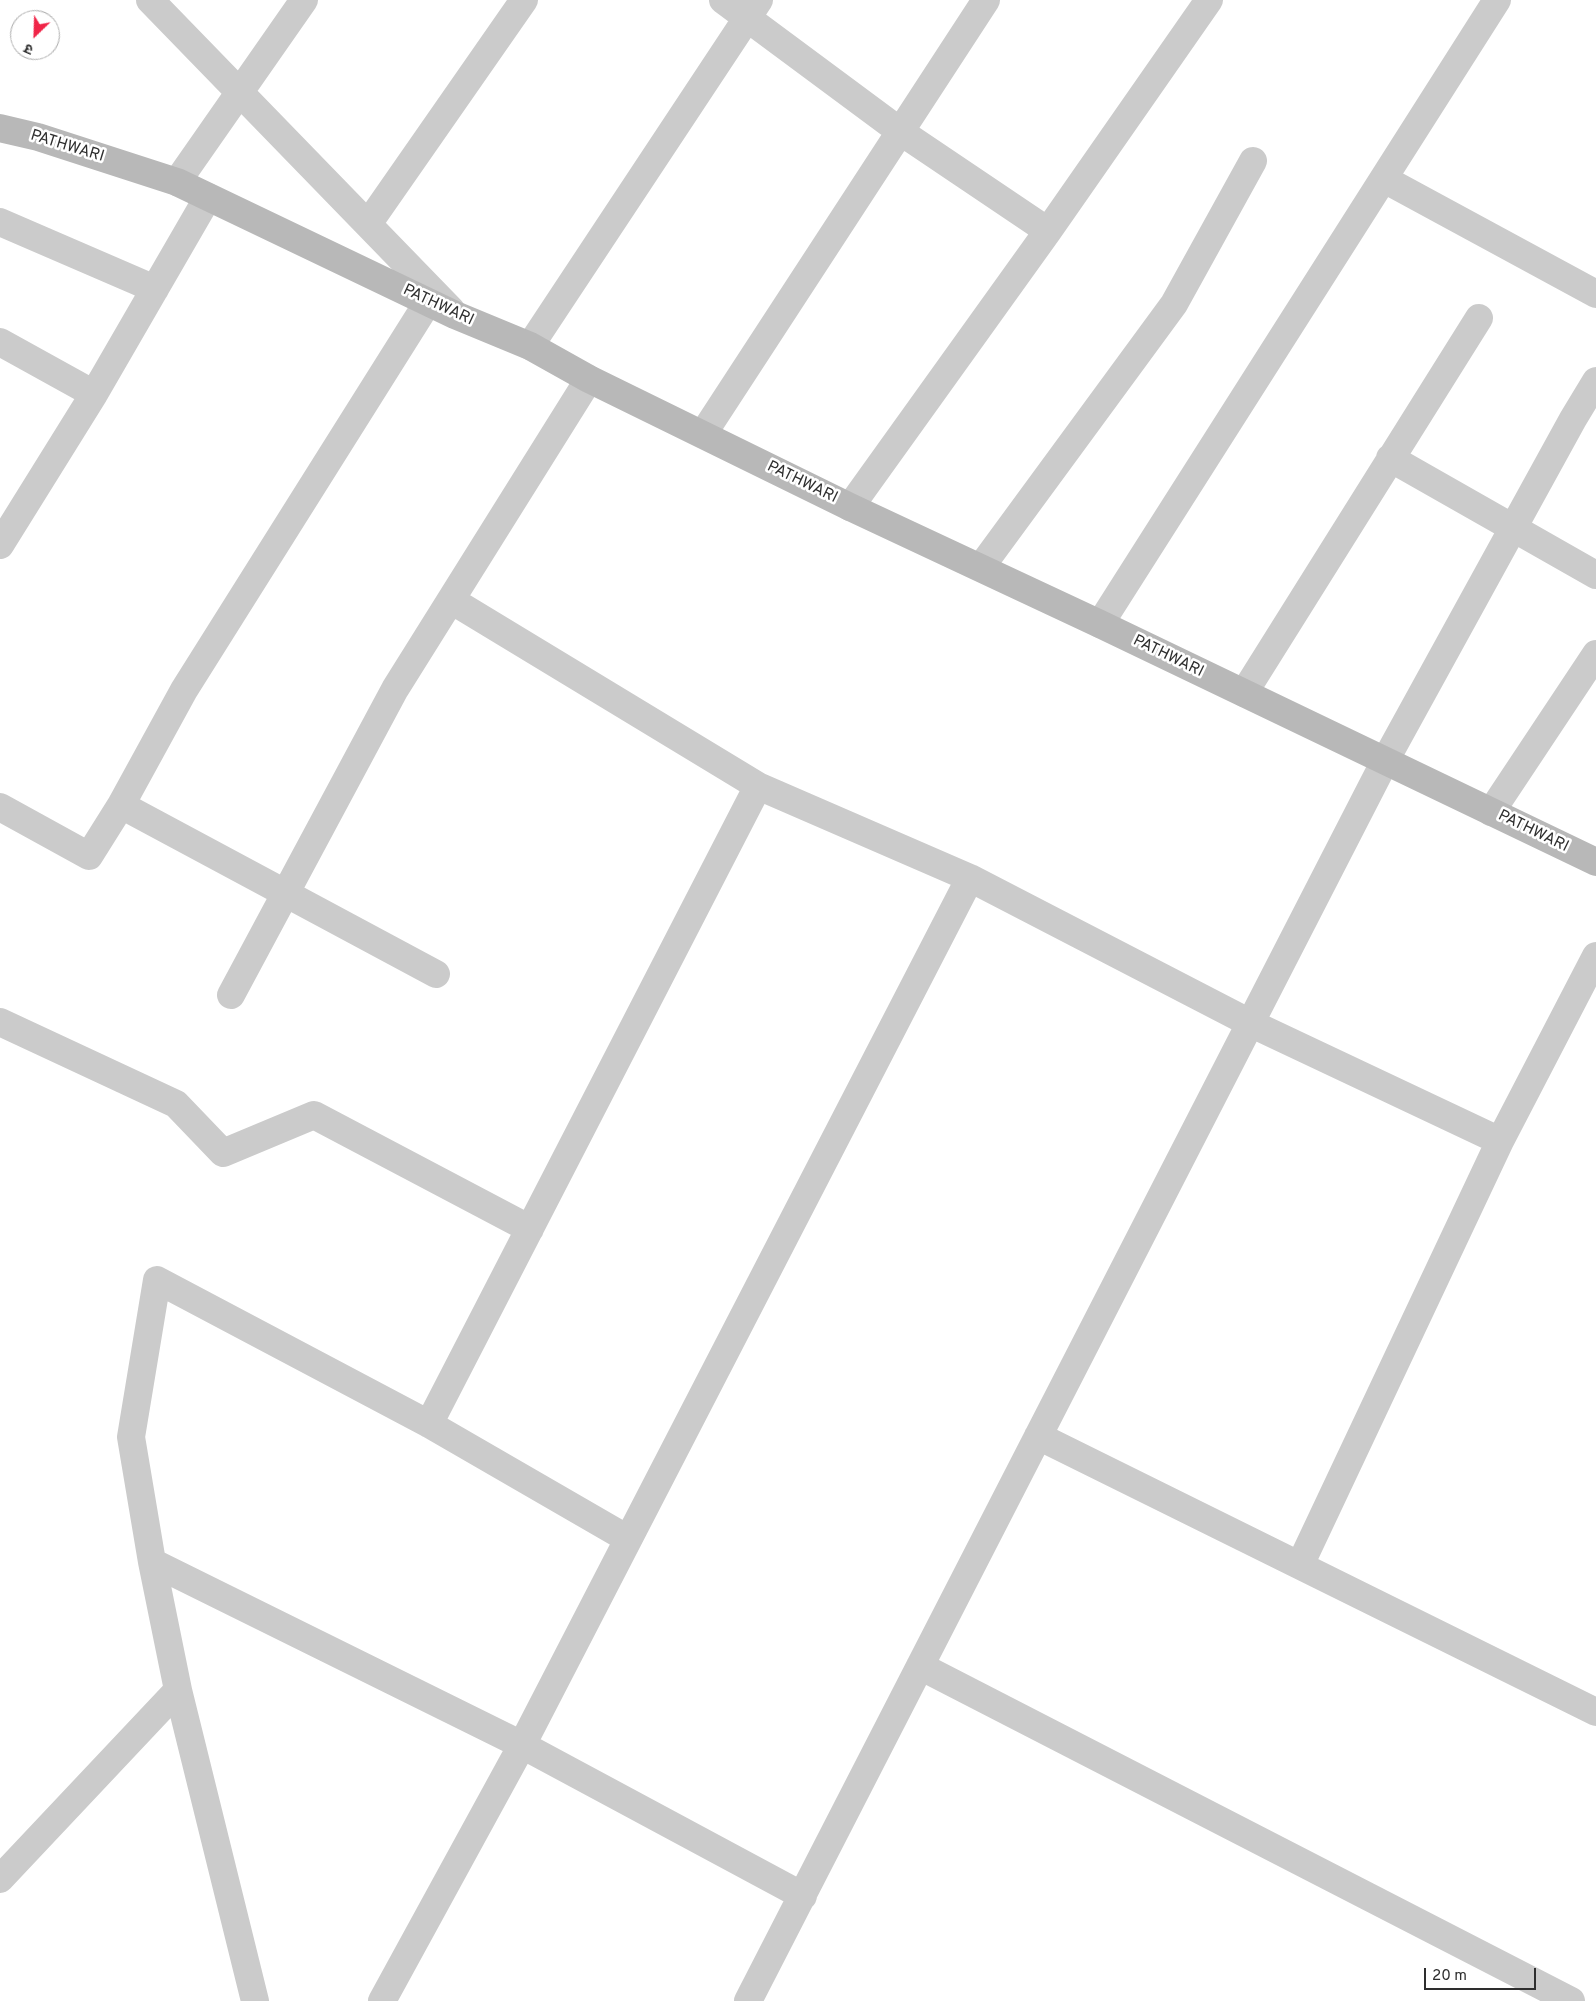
<!DOCTYPE html>
<html>
<head>
<meta charset="utf-8">
<style>
  body { margin:0 }
  #map { position:relative; width:1596px; height:2001px; overflow:hidden; background:#fff; font-family:Overpass,"Noto Sans Devanagari",sans-serif }
  canvas { display:block }
  .north { position:absolute; left:10px; top:10px; width:50px; height:50px; box-sizing:border-box; background:#fff; border:1px solid #ababab; border-radius:50%; rotate:204deg; font-size:14px; font-weight:700; line-height:20px; text-align:center; color:#2e2e2e }
  .north::after { content:''; display:block; margin:auto; width:18px; height:22px; background:#f02548; clip-path:polygon(50% 0,100% 100%,50% 72%,0 100%) }
  .scale { position:absolute; left:1424px; top:1968px; width:112px; height:22px; box-sizing:border-box; border:2px solid #2e2e2e; border-top:0; padding-left:6px; font-size:15px; line-height:18px; white-space:nowrap; color:#2e2e2e; -webkit-text-stroke:4px #fff; paint-order:stroke }
</style>
</head>
<body>
<div id="map">
<canvas width="1596" height="2001"></canvas>
<div class="north">उ</div>
<div class="scale">20 m</div>
</div>
<script>
const c = document.querySelector('canvas').getContext('2d');
c.lineJoin = 'round';
const toPath = rows => new Path2D(rows.map(r => 'M' + r).join(''));
function trace(path, color, width, dash) { c.strokeStyle = color; c.lineWidth = width; c.lineCap = dash ? 'butt' : 'round'; c.setLineDash(dash || []); c.stroke(path); }
function drawText(font, color, halo, rows, align = 'center') {
  c.font = font + ' Overpass,sans-serif'; c.lineWidth = 5; c.setLineDash([]); c.textBaseline = 'middle'; c.strokeStyle = halo; c.fillStyle = color; for (const [text, x, y, turn = 0] of rows) {
    c.save(); c.translate(x, y); c.rotate((+turn || 0) * Math.PI / 180); c.textAlign = isNaN(turn) ? turn : align; if (halo) c.strokeText(text, 0, 0); c.fillText(text, 0, 0); c.restore();
  }
}
const street = toPath([
  [150,0,451,310],
  [723,0,901,132,1048,231],
  [1384,179,1596,294],
  [177,182,304,0],
  [0,222,155,289],
  [368,224,524,0],
  [0,342,94,394],
  [530,346,759,0],
  [703,434,986,0],
  [1390,458,1596,575],
  [850,507,1048,231,1209,0],
  [0,545,94,394,208,197],
  [981,567,1174,304,1253,161],
  [451,600,758,786,970,878,1250,1023,1500,1141],
  [1100,624,1497,0],
  [1244,693,1479,318],
  [121,805,436,974],
  [0,807,89,856,121,805,184,690,428,302],
  [1491,812,1596,654],
  [231,995,395,689,589,379],
  [0,1022,176,1104,223,1153,314,1115,530,1229],
  [429,1424,758,786],
  [1038,1436,1596,1712],
  [152,1562,522,1745,803,1896],
  [1300,1565,1500,1141,1596,956],
  [920,1666,1571,2001],
  [0,1879,178,1690],
  [255,2001,178,1690,152,1562,131,1437,157,1280,429,1424,628,1539],
  [382,2001,522,1745,970,878],
  [748,2001,1385,761,1573,419,1596,381]
]);
const secondary = toPath([
  [0,128,38,137,177,182,455,315,530,346,589,379,850,507,1100,624,1596,862]
]);
const streetNames = [
  ["PATHWARI",67,147,17],
  ["PATHWARI",438,306,25],
  ["PATHWARI",802,483,26],
  ["PATHWARI",1168,657,26],
  ["PATHWARI",1533,832,26]
];
trace(street, '#cbcbcb', 28);
trace(secondary, '#b8b8b8', 28);
drawText('16px', '#2e2e2e', '#fff', streetNames);
</script>
</body>
</html>
